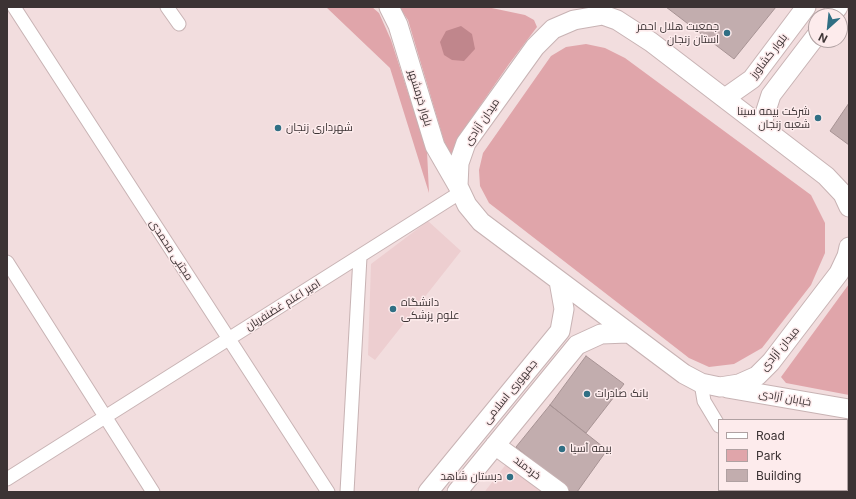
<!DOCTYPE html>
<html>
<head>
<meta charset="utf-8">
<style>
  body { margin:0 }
  #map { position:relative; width:856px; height:499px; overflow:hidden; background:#f2ddde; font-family:Inter,sans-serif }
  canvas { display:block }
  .frame { position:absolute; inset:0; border:8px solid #3c3334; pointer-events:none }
  .legend { position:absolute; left:718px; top:419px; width:130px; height:72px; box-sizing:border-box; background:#fdebec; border:1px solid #b0a1a2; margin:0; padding:5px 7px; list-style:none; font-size:12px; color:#3c3334 }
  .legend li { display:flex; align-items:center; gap:8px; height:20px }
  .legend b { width:20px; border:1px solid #b0a1a2 }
  .north { position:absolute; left:808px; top:8px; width:40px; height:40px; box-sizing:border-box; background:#fdebec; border:1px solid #b0a1a2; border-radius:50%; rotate:207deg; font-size:11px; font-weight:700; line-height:16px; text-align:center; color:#3c3334 }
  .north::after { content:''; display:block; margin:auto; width:14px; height:18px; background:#306f84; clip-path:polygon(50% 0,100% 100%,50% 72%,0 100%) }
</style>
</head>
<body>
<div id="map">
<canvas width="856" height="499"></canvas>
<div class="frame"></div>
<ul class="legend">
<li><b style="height:5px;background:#fff"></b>Road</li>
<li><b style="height:11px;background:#e0a5aa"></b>Park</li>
<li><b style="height:11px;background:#c2adae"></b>Building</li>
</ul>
<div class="north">N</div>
</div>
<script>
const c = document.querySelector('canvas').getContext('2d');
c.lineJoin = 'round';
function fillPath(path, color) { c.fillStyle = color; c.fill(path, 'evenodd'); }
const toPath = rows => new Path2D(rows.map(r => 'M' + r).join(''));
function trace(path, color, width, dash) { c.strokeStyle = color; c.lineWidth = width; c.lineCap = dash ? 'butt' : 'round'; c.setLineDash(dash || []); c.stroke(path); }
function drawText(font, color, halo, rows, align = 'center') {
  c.font = font + ' Inter,Cairo,sans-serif'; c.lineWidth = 3; c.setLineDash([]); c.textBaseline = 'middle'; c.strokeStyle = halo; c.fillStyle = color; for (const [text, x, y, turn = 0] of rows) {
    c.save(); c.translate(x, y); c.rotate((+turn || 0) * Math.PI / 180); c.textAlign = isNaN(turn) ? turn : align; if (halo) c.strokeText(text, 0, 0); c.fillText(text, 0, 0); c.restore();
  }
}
const built = toPath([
  [428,221,461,251,375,360,368,355,371,264],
  [507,463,544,492,485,492,486,490]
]);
const green = toPath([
  [326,7,372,7,379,13,391,40,427,151,429,193,390,68],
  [399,7,487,7,525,15,534,20,537,27,509,64,459,136,452,160,444,141,408,20],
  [586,44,605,48,625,58,811,195,825,223,825,253,811,285,762,348,734,364,709,367,689,358,489,203,480,186,479,170,483,153,551,56,566,47],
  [849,284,849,395,786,383,781,377]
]);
const water = toPath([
  [461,26,472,34,475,49,464,61,452,60,444,55,440,42,446,31]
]);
const building = toPath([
  [666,7,776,7,734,59,666,7],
  [849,103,849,145,830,131,849,103],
  [586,356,624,384,586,433,550,405,586,356],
  [550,405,607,450,577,492,571,492,516,447,550,405]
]);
const street = toPath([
  [14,7,328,492],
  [167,7,179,24],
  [7,262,153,492],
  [701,383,704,401,719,426],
  [7,479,461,192],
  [347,492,360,257],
  [745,492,746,490]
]);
const secondary = toPath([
  [389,7,398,25,435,146,458,186],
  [831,16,838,7],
  [725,98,752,79,806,7],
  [761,126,771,95,816,36],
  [849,207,843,194,826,176,651,42,617,20,603,15,574,20,553,29,535,47,466,143,459,163,458,186,467,205,481,222,684,374,701,383,720,387,739,384,757,376,771,362,839,273,847,256,849,247],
  [727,388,849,409],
  [495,445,559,492],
  [428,492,560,331,564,309,559,281],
  [457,492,577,345,601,334,628,333]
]);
const markers = [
  [727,33,4,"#306f84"],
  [818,118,4,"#306f84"],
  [278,128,4,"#306f84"],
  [393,309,4,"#306f84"],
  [587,394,4,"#306f84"],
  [562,449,4,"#306f84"],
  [510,477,4,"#306f84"]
];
const poiNames = [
  ["جمعیت هلال احمر",719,27,"right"],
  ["استان زنجان",719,40,"right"],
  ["شرکت بیمه سینا",810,112,"right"],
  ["شعبه زنجان",810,125,"right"],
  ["شهرداری زنجان",286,128],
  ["دانشگاه",401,303],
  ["علوم پزشکی",401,316],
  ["بانک صادرات",595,394],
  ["بیمه آسیا",570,449],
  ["دبستان شاهد",502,477,"right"]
];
const streetNames = [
  ["بلوار کشاورز",769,56,-52],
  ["بلوار خرمشهر",420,98,73],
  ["میدان آزادی",482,122,-56],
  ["مجتبی محمدی",171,250,57],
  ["امیر اعلم غضنفریان",283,305,-32],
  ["میدان آزادی",780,349,-50],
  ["جمهوری اسلامی",510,392,-51],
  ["خیابان آزادی",785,398,10],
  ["خردمند",527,468,37]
];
fillPath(built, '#edced0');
fillPath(green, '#e0a5aa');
fillPath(water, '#c0868c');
fillPath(building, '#c2adae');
trace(building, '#a79394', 1);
trace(street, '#c8b3b4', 15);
trace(secondary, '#c8b3b4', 21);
trace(street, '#fff', 13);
trace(secondary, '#fff', 19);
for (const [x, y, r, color] of markers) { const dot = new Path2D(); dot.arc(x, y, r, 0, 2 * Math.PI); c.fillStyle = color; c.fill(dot); trace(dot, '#fdebec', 1.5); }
drawText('11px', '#3c3334', '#fdebec', poiNames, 'left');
drawText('11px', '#3c3334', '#fdebec', streetNames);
</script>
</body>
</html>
